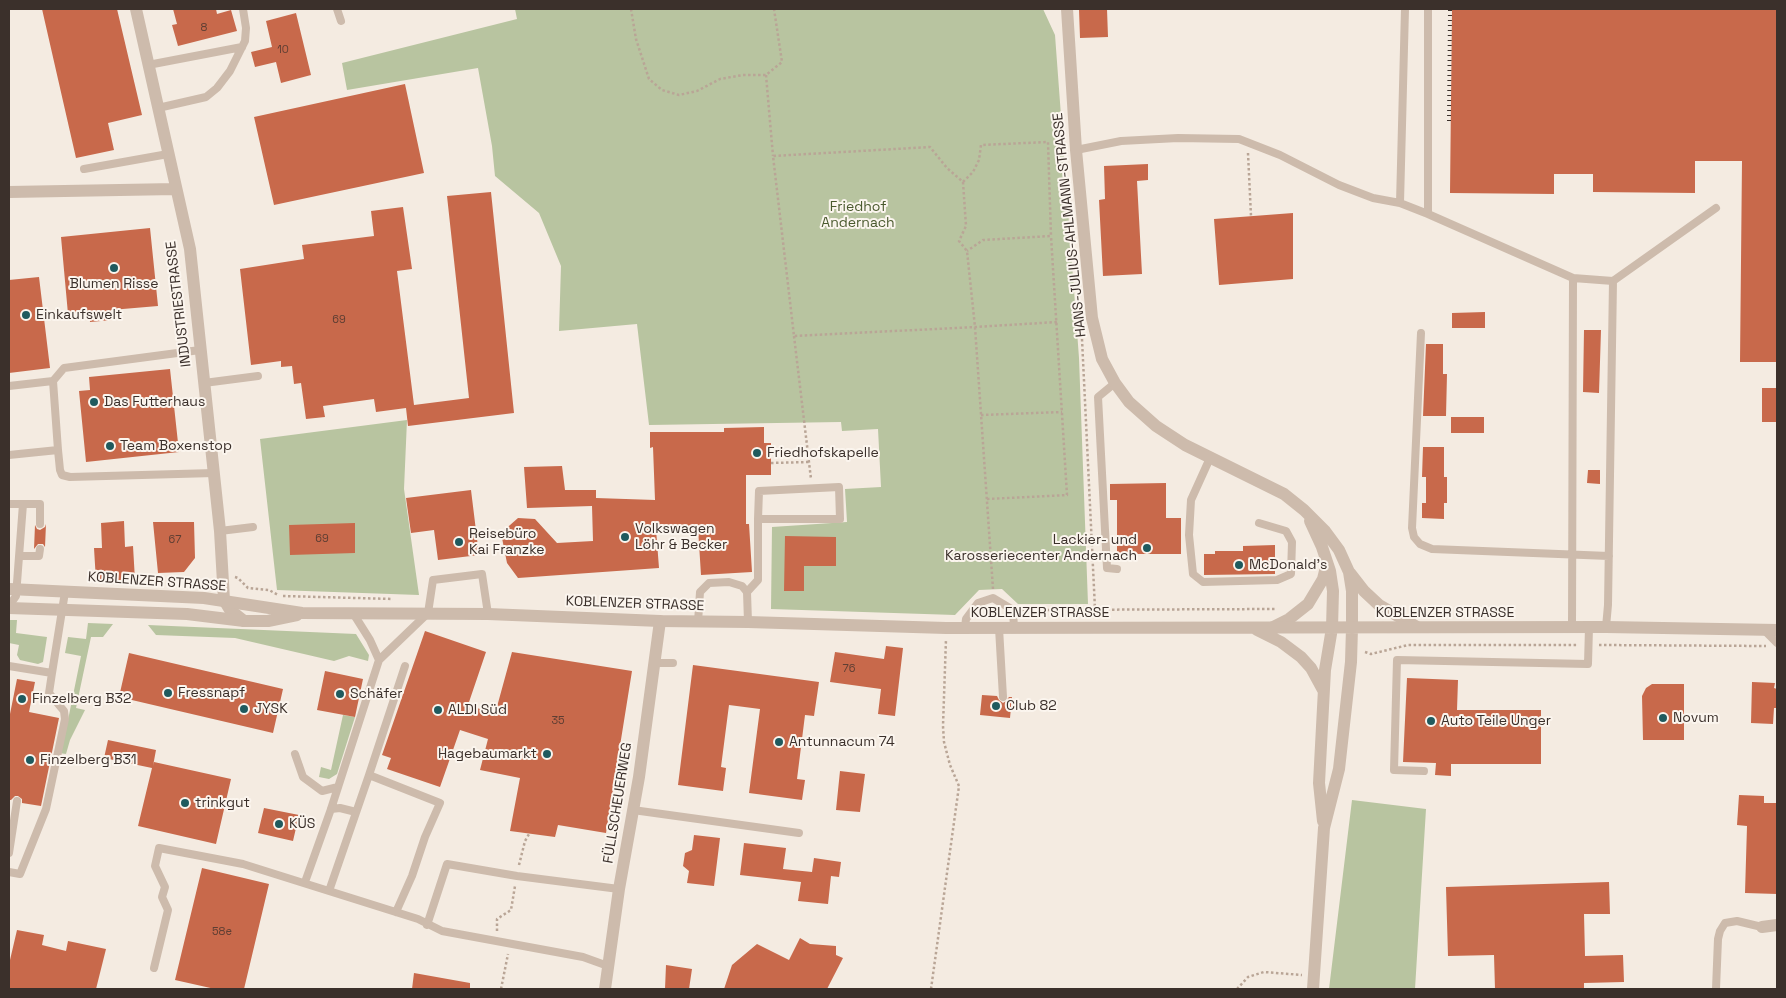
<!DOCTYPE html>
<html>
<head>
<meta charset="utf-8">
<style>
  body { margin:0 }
  #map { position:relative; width:1786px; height:998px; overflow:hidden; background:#f4ebe1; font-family:"Space Grotesk",sans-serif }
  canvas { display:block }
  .frame { position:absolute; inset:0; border:10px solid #3b302b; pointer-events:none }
</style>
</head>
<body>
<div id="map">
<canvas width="1786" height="998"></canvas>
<div class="frame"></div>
</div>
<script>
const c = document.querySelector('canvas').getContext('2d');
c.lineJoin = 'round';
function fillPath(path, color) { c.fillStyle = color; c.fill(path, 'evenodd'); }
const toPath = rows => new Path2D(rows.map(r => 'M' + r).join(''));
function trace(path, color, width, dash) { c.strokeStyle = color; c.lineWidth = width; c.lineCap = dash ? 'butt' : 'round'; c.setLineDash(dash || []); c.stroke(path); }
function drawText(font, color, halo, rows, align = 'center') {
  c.font = font + ' "Space Grotesk",sans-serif'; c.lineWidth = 4; c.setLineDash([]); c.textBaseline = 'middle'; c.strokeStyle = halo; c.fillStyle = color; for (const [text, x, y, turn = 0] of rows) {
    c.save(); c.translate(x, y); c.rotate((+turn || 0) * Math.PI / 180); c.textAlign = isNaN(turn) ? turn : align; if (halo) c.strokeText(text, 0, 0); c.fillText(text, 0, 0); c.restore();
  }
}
const green = toPath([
  [515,9,1043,9,1055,35,1079,358,1088,604,1018,604,1002,589,979,590,955,615,771,609,772,527,847,522,845,489,881,487,878,429,842,431,841,422,649,425,637,324,559,331,561,266,539,213,495,176,492,146,478,68,347,90,342,63,517,19],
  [407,420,404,489,419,595,277,590,260,439],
  [9,620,17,620,16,633,47,637,43,662,38,664,20,660,17,655,19,645,9,643],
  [88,623,113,624,103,637,91,637,76,708,85,710,70,740,66,754,59,753,68,720,81,656,65,653,68,637,86,639],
  [148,625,356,634,369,655,368,661,349,656,334,661,235,638,156,635],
  [343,715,355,717,337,774,329,779,319,777,321,767,331,770],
  [1352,800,1426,809,1415,989,1329,989]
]);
const building = toPath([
  [42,9,117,9,142,115,108,123,114,150,76,158],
  [173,9,216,9,217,14,231,10,237,31,178,46,172,25,177,24],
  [1079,9,1107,9,1108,37,1080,38],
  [1452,9,1777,9,1777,362,1740,362,1742,161,1695,161,1695,193,1593,192,1593,174,1554,174,1554,194,1450,193],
  [296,13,311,75,281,83,276,62,255,67,251,52,272,47,266,21],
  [405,84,424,173,274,205,254,117],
  [1148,164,1148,180,1137,181,1142,274,1103,276,1099,200,1105,199,1104,166],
  [491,192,514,413,408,426,406,408,376,412,374,399,323,406,325,417,306,419,301,383,294,384,292,366,281,367,281,361,251,365,240,269,304,259,302,245,374,236,371,211,403,207,412,269,397,271,414,405,469,398,447,196],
  [1293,213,1293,279,1219,285,1214,219],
  [150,228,158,306,111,310,112,320,90,322,89,312,68,314,61,237],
  [39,277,50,368,9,373,9,280],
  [1485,312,1485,328,1452,328,1452,313],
  [1584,330,1601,330,1599,393,1583,392],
  [1426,344,1443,344,1443,374,1447,374,1446,416,1423,416],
  [170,369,179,452,86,462,79,391,90,390,89,377],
  [1762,388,1777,388,1777,422,1762,422],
  [1451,417,1484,417,1484,433,1451,433],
  [764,427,764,443,771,443,771,475,746,475,746,524,749,524,752,572,701,575,698,528,656,529,659,568,518,578,507,563,501,533,518,518,535,519,557,543,593,541,592,506,527,508,524,467,562,466,565,490,596,490,596,498,655,500,653,447,650,448,650,432,724,432,724,428],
  [1423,447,1444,447,1444,477,1447,477,1447,503,1444,503,1444,519,1422,518,1422,503,1426,503,1426,477,1422,477],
  [1588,470,1600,470,1600,484,1587,483],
  [1166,483,1166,518,1181,518,1181,554,1117,554,1117,500,1110,500,1110,484],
  [471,490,479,555,438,560,434,530,411,533,406,498],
  [124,521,125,547,133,546,135,580,96,581,94,548,102,548,101,523],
  [153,522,194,522,195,558,184,572,158,573],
  [355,523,355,553,290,555,289,525],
  [46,524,45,547,43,544,38,544,34,549,35,525,37,529,40,530,45,527],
  [785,536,836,537,836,566,804,566,804,591,784,591],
  [1275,545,1275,574,1204,575,1204,554,1215,554,1215,551,1243,551,1243,546],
  [425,631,486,652,468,705,495,714,512,652,632,671,606,833,558,825,555,837,510,831,520,778,480,770,488,739,460,730,440,787,387,769,391,758,382,755],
  [886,646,903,648,895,716,878,714,881,689,830,682,835,652,884,659],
  [129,653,283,689,273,733,119,697],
  [693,665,819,682,814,716,805,715,797,779,805,780,802,800,749,793,760,709,729,705,721,767,726,768,723,791,678,785],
  [325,671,363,679,355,717,317,710],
  [1407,678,1458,680,1457,710,1541,710,1541,764,1451,764,1451,776,1435,775,1436,763,1403,762],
  [17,679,35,682,29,712,59,718,41,806,22,803,22,799,18,796,15,796,11,800,9,800,9,719],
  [1752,682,1775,683,1774,688,1777,689,1777,708,1774,708,1773,724,1751,723],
  [1652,684,1684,684,1684,740,1643,740,1642,696,1646,688],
  [982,695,997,696,999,700,1003,703,1006,701,1009,697,1012,697,1010,718,980,715],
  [108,740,156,750,153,766,154,762,231,779,216,844,138,826,152,768,104,758],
  [840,771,865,774,860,812,836,810],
  [1739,795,1764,796,1764,803,1777,803,1777,894,1745,893,1747,826,1737,825],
  [264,808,299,815,293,841,258,833],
  [694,835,720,838,714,886,687,883,689,871,683,866,685,853,692,850],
  [744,843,786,848,783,869,812,872,814,858,841,862,839,877,831,876,828,904,798,901,801,882,740,875],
  [202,868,269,884,244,989,215,989,175,980],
  [1609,882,1610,914,1584,914,1585,956,1623,955,1624,982,1584,983,1584,989,1495,989,1494,955,1448,956,1446,887],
  [17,930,44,935,42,945,66,951,68,941,106,949,96,989,9,989,9,960,10,960],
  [800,938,810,944,836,946,836,955,843,958,827,989,724,989,732,965,757,944,789,960],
  [666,965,692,969,689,989,665,989],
  [414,973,470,983,470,989,412,989]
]);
const path = toPath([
  [631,9,636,39,649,79,662,90,679,95,697,91,720,79,743,75,766,75,782,62,774,9],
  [766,75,773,156],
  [1248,153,1251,216],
  [963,182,973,172,979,160,981,145,1048,142,1051,236,983,240,967,251],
  [794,336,811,479],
  [1082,339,1095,609],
  [981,415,1062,412],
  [771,463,810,462],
  [987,499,1067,495,1051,236],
  [235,577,238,578,248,588,269,590,278,595],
  [993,589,975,327,967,251,959,241,966,226,963,182,947,168,930,147,773,156,794,336,975,327,1057,322],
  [283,596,393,599],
  [1022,610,1277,609],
  [1599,645,1766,646],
  [1365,652,1371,654,1408,645,1578,645],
  [519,865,525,841,529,834],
  [497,931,497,919,511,910,515,886],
  [501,989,508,954],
  [931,989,959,786,950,765,944,742,943,726,946,639],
  [1237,989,1248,977,1264,972,1302,975]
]);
const service = toPath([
  [337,9,341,21],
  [1428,9,1428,214,1573,278,1572,627],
  [148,65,242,47],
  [158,108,206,97,217,88,230,71,245,41,246,28,243,9],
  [1076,150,1121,141,1178,138,1239,139,1280,155,1339,185,1373,198,1400,203,1428,214],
  [84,169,168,154],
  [1400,203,1405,9],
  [1573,278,1613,281,1716,208],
  [1421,333,1412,528,1414,537,1420,544,1432,549,1609,556],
  [53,381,58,450,60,470,62,475,70,477,214,473],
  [204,383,258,376],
  [1115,383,1098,397,1107,568,1117,569],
  [9,386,53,381,64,368,200,350],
  [9,455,58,450],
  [1210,458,1191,500,1189,535,1193,574,1203,582,1277,580,1291,574,1292,542,1286,531,1259,523],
  [9,504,23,504,16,596,9,606],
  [23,504,40,504,40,524],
  [220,531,253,527],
  [20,556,39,556,40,549],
  [353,613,370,640,379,660],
  [698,622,700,592,709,583,729,582,742,586,747,592],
  [748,622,747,592,758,580,758,519,759,491,839,487,840,519,758,519],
  [965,627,966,619,978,603,993,598,1013,610,1014,628],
  [1606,627,1608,605,1613,281],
  [999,628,1003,697],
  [1764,630,1777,643],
  [655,663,673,663],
  [9,666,52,673,65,592],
  [295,754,303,777,322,791,338,787],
  [1424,771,1394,770,1397,660,1588,664,1589,627],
  [369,775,405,666],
  [331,809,340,808,356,812],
  [633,810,799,833],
  [9,853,17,801],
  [9,872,20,874,46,809,65,719,64,711,49,693,52,673],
  [305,882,331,809,379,660,428,613,433,580,482,574,488,614],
  [329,891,369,775,440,803,425,837,412,876,396,912],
  [427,925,447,864,517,876,619,889],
  [154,968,168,910,162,897,165,887,155,866,159,848,243,864,418,919,442,931,583,957,608,966],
  [1716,989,1718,939,1720,931,1725,923,1737,921,1762,927]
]);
const minor = toPath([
  [136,9,190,249,220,531,224,600,230,610,244,621],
  [1067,9,1076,150,1092,318,1102,359,1115,383,1129,402,1156,426,1185,445,1284,494,1304,510,1325,531,1339,550,1349,572,1352,591,1352,628],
  [9,192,175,189],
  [1310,521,1322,547,1330,571,1333,591,1332,628],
  [1350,573,1364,591,1379,605,1417,627],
  [1271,628,1289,619,1308,604,1323,579,1327,563],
  [1762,927,1777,925],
  [605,989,619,889,639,777,660,621]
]);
const tertiary = toPath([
  [9,589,204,598,302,613,488,614,660,621,748,622,946,628,1606,627,1777,630],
  [9,608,187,614,244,621,268,621,297,615],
  [1257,630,1281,642,1301,657,1311,668,1323,690],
  [1323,821,1319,783,1325,670,1332,628],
  [1313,989,1324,828,1339,769,1351,662,1352,628]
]);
const rail = toPath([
  [1449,121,1450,9]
]);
const markers = [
  [114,268,5,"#1f5a5e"],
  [26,315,5,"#1f5a5e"],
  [94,402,5,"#1f5a5e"],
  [110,446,5,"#1f5a5e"],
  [757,453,5,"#1f5a5e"],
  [625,537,5,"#1f5a5e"],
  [459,542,5,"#1f5a5e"],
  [1147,548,5,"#1f5a5e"],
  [1239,565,5,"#1f5a5e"],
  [168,693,5,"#1f5a5e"],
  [340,694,5,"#1f5a5e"],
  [22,699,5,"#1f5a5e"],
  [996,706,5,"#1f5a5e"],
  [244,709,5,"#1f5a5e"],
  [438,710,5,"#1f5a5e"],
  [1663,718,5,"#1f5a5e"],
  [1431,721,5,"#1f5a5e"],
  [779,742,5,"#1f5a5e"],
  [547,754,5,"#1f5a5e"],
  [30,760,5,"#1f5a5e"],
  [185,803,5,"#1f5a5e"],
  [279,824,5,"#1f5a5e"]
];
const numberNames = [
  ["8",204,28],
  ["10",283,50],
  ["69",339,320],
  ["69",322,539],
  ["67",175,540],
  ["76",849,669],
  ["35",558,721],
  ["58e",222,932]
];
const parkNames = [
  ["Friedhof",858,207],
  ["Andernach",858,223]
];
const streetNames = [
  ["HANS-JULIUS-AHLMANN-STRASSE",1070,225,-96],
  ["INDUSTRIESTRASSE",179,304,-97],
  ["KOBLENZER STRASSE",157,582,4],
  ["KOBLENZER STRASSE",635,604,2],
  ["KOBLENZER STRASSE",1040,613],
  ["KOBLENZER STRASSE",1445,613],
  ["FÜLLSCHEUERWEG",618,803,-81]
];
const poiNames = [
  ["Blumen Risse",114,284,"center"],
  ["Einkaufswelt",36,315],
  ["Das Futterhaus",104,402],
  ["Team Boxenstop",120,446],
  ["Friedhofskapelle",767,453],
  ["Volkswagen",635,529],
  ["Löhr & Becker",635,545],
  ["Reisebüro",469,534],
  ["Kai Franzke",469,550],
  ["Lackier- und",1137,540,"right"],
  ["Karosseriecenter Andernach",1137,556,"right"],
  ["McDonald's",1249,565],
  ["Fressnapf",178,693],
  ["Schäfer",350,694],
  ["Finzelberg B32",32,699],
  ["Club 82",1006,706],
  ["JYSK",254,709],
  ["ALDI Süd",448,710],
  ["Novum",1673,718],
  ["Auto Teile Unger",1441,721],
  ["Antunnacum 74",789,742],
  ["Hagebaumarkt",537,754,"right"],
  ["Finzelberg B31",40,760],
  ["trinkgut",195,803],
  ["KÜS",289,824]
];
fillPath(green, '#b8c4a0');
fillPath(building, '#c8694b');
trace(path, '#b9a596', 2.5, [2.5, 2.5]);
trace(service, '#cdbbac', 8);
trace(minor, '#cdbbac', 12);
trace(tertiary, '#cdbbac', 12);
trace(rail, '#3b302b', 4, [1, 4]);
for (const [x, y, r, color] of markers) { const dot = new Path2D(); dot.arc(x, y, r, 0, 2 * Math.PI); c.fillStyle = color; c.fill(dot); trace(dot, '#fbf5ee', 2); }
drawText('11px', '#5e3e33', null, numberNames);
drawText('14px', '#4a5a2e', '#fbf5ee', parkNames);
drawText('14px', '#3b302b', '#fbf5ee', streetNames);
drawText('14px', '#3b302b', '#fbf5ee', poiNames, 'left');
</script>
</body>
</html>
